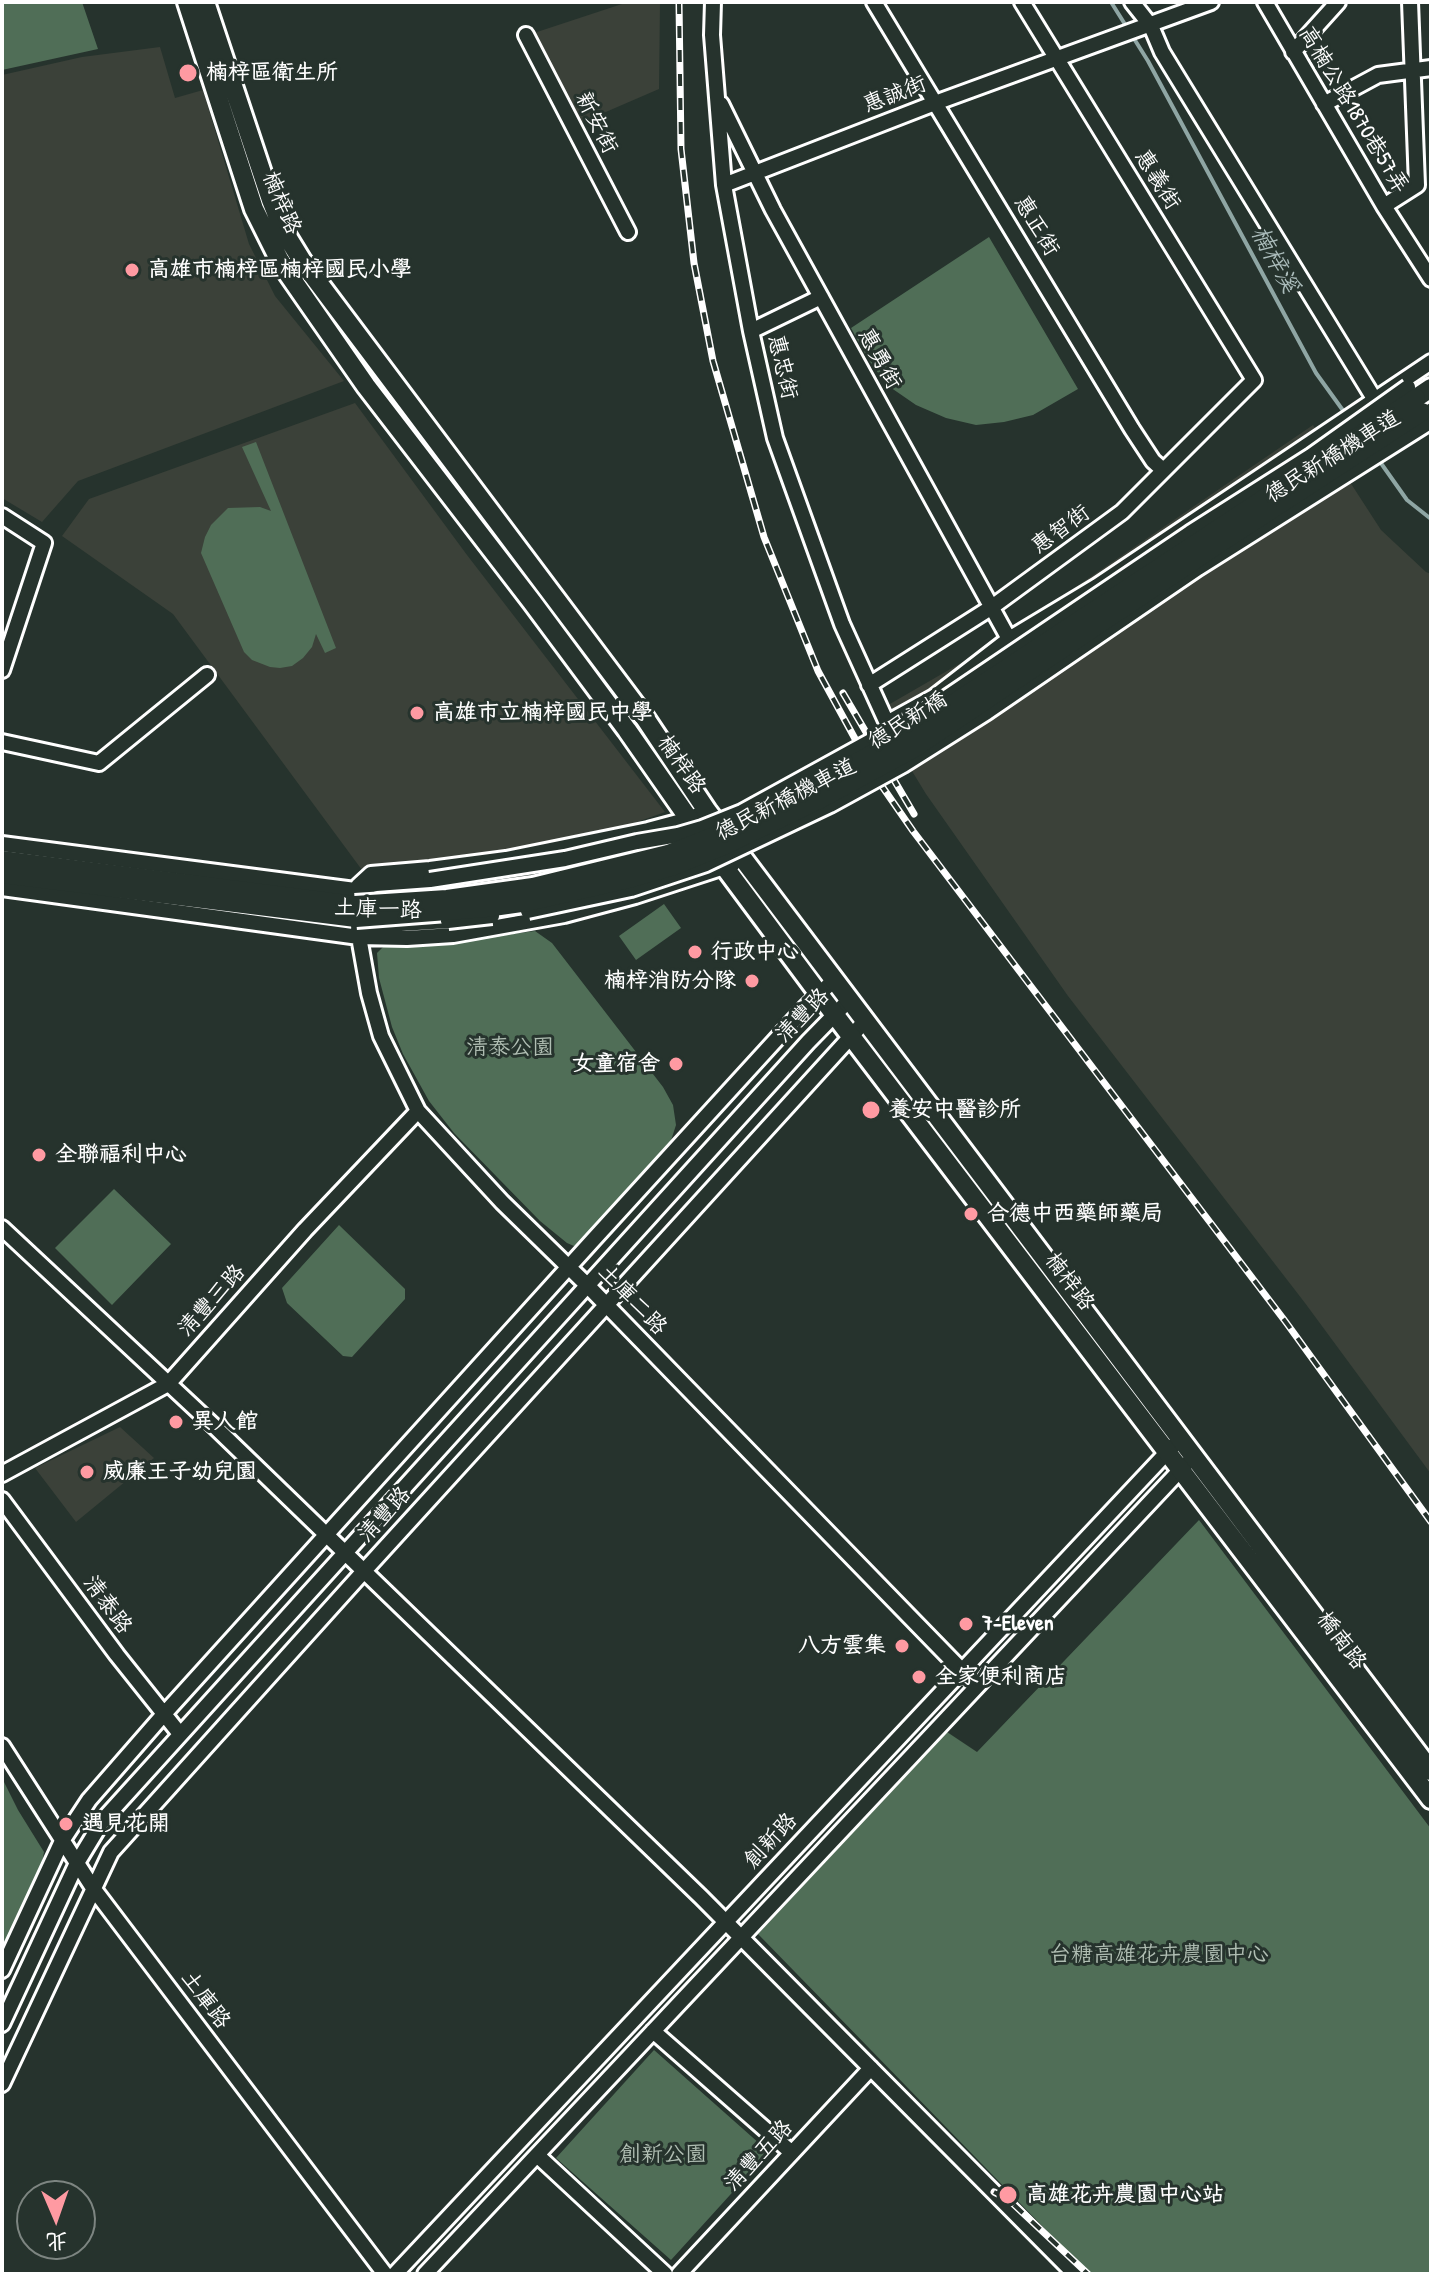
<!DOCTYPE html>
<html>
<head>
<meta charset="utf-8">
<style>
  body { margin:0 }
  #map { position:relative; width:1433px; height:2276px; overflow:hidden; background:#26332d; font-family:"Patrick Hand","LXGW WenKai TC",sans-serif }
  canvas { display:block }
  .frame { position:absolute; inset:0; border:4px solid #fff; pointer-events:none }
  .north { position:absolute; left:16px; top:2180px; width:80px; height:80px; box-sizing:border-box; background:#26332d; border:2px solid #7d8581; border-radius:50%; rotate:178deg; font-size:22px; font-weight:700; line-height:32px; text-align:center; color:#fff }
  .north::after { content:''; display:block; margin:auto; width:28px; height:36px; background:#ff9aa2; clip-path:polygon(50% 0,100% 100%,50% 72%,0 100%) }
</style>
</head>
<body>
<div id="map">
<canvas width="1433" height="2276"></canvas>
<div class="frame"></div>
<div class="north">北</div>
</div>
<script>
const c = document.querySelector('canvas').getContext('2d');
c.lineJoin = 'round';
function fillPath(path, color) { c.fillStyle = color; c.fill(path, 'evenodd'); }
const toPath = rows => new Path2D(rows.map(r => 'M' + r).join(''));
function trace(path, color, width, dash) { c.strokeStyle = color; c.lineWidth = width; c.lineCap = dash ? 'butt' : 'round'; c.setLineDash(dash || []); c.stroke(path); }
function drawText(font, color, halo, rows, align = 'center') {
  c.font = font + ' "Patrick Hand","LXGW WenKai TC",sans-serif'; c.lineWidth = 6; c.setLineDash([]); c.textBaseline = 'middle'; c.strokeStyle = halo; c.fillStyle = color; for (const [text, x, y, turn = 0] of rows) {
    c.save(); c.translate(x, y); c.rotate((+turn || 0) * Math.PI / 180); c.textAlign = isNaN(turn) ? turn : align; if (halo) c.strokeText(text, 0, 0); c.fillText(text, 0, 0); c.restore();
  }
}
const built = toPath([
  [628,2,660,2,659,89,578,124,534,33],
  [160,47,175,98,203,90,249,244,275,296,344,381,78,481,42,522,2,498,2,75,82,57],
  [355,403,467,555,665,812,626,826,506,855,362,870,173,614,62,536,89,499],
  [1313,425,1381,530,1426,572,1431,574,1431,1474,1305,1303,1068,996,926,794,876,712,985,649],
  [120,1427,154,1458,76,1522,35,1468]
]);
const green = toPath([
  [2,2,82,2,98,49,2,70],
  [989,237,1078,389,1033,415,1004,422,976,425,946,418,916,405,887,385,868,359,851,328],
  [256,442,336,648,325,653,316,634,312,647,303,658,292,666,280,668,270,667,252,660,244,652,201,553,205,537,211,525,228,508,260,507,271,511,242,447],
  [664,904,681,928,636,960,619,936],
  [535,931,552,943,663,1087,673,1105,676,1125,666,1156,583,1245,574,1246,567,1243,540,1221,454,1133,429,1101,403,1054,392,1027,379,978,377,953,385,945,396,942,453,942],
  [114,1189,171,1244,112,1305,55,1248],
  [339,1225,405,1289,405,1299,352,1357,343,1356,287,1303,282,1288],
  [1199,1520,1431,1829,1431,2274,1089,2274,758,1934,947,1732,977,1752],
  [2,1778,18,1810,44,1852,41,1868,34,1881,2,1968],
  [654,2050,769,2152,671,2260,556,2158]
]);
const stream = toPath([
  [1111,2,1148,61,1316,373,1347,416],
  [1378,459,1407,500,1431,519]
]);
const minor = toPath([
  [713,2,712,35,724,185,751,331,775,438,842,624,887,723,934,697,1009,639,1097,586,1431,362],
  [874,2,1132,429,1153,461,1163,470],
  [1132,2,1151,26,1162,52,1378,405],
  [1265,2,1384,206,1431,279],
  [526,35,628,232],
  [1293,52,1338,2],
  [721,104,773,210,1009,639],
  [1324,104,1378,75,1431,68],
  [724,185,935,103,1211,2],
  [1384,206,1417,185,1410,2],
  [751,331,821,297],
  [2,516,44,543,2,670],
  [869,685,992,607,1122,512,1254,380,1022,2],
  [2,742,99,763,207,675],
  [2,844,355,890,376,884,430,880],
  [358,886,371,874,430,869,506,859,648,830,689,819,707,811],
  [2,888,359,937,407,938,453,935,564,915,635,896,733,864],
  [355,890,359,937,369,993,381,1036,418,1111,502,1202,587,1285,977,1686],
  [359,937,367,929,385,925,448,921],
  [2,1228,215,1427,701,1897,1075,2274],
  [2,1474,168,1384,305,1230,418,1111],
  [2,1500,117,1655,180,1734],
  [2,1746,93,1888,385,2274],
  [2,1970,62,1841,89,1800,164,1714,594,1239,804,1009,835,979],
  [2,2024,77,1863,103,1820,808,1042,850,999],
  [653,2031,792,2153],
  [2,2084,111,1852,364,1571,866,1020],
  [537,2155,665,2274],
  [395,2274,1174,1445],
  [425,2274,1186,1464],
  [679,2274,871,2068]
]);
const tertiary = toPath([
  [187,2,254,209,282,265,366,386,532,602,627,730,689,819,819,994,1431,1799],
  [205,2,271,200,283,230,302,261,645,718,707,811,1431,1771],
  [1416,398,1431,388],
  [2,860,355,905],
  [2,874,356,918]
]);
const rail = toPath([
  [679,2,681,149,694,263,713,361,764,537,818,671,877,779,913,831,1285,1321,1431,1522],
  [843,693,914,814],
  [994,2192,1008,2199,1088,2274]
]);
const minorBridge = toPath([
  [430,880,565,859,637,842,678,835,702,828,742,812,931,708,1190,533,1311,456,1408,387],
  [528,911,631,889,706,864,830,805,903,765,987,712,1198,568,1428,423],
  [448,921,492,916]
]);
const tertiaryBridge = toPath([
  [355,905,447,899,533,887,668,854,716,835,863,759,913,730,1416,398],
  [356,918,486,908,528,902,625,880,674,866,724,846,817,801,913,749,1222,542,1422,412]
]);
const markers = [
  [188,73,10,"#ff9aa2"],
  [132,270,8,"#ff9aa2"],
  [417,713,8,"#ff9aa2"],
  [695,952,8,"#ff9aa2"],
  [752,981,8,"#ff9aa2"],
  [676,1064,8,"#ff9aa2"],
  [871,1110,10,"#ff9aa2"],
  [39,1155,8,"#ff9aa2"],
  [971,1214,8,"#ff9aa2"],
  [176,1422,8,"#ff9aa2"],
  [87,1472,8,"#ff9aa2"],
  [966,1624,8,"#ff9aa2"],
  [902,1646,8,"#ff9aa2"],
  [919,1677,8,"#ff9aa2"],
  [66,1824,8,"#ff9aa2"],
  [1008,2195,10,"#ff9aa2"]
];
const poiNames = [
  ["楠梓區衛生所",206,73],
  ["高雄市楠梓區楠梓國民小學",148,270],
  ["高雄市立楠梓國民中學",433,713],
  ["行政中心",711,952],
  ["楠梓消防分隊",736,981,"right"],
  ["女童宿舍",660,1064,"right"],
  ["養安中醫診所",889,1110],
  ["全聯福利中心",55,1155],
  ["合德中西藥師藥局",987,1214],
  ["異人館",192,1422],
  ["威廉王子幼兒園",103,1472],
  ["7-Eleven",982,1624],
  ["八方雲集",886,1646,"right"],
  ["全家便利商店",935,1677],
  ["遇見花開",82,1824],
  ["高雄花卉農園中心站",1026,2195]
];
const streetNames = [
  ["惠誠街",895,95,-21],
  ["高楠公路1870巷57弄",1353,110,59],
  ["新安街",596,123,63],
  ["惠義街",1157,180,58],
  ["楠梓路",281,203,67],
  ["惠正街",1036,226,59],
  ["惠勇街",879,359,61],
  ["惠忠街",782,367,77],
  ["德民新橋機車道",1333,457,-32],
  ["惠智街",1061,530,-36],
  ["德民新橋",908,721,-32],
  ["楠梓路",681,765,55],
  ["德民新橋機車道",786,800,-27],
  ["土庫一路",378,910,2],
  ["清豐路",803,1016,-46],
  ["楠梓路",1069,1282,53],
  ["土庫二路",632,1300,46],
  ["清豐三路",212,1301,-48],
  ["清豐路",385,1515,-48],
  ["清泰路",107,1605,54],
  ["橋南路",1341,1641,53],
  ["創新路",771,1841,-47],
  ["土庫路",205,2000,53],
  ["清豐五路",759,2156,-47]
];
const parkNames = [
  ["清泰公園",510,1048],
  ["台糖高雄花卉農園中心",1159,1955],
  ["創新公園",663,2155]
];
const waterNames = [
  ["楠梓溪",1274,260,61]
];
fillPath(built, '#3b4139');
fillPath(green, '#506e57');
trace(stream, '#8fa6a4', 4);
trace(minor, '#fff', 20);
trace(tertiary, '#fff', 24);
trace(minor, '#26332d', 14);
trace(tertiary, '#26332d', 18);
trace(rail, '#fff', 7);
trace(rail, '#26332d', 4, [12]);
trace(minorBridge, '#fff', 20, []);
trace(tertiaryBridge, '#fff', 24, []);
trace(minorBridge, '#26332d', 14);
trace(tertiaryBridge, '#26332d', 18);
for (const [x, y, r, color] of markers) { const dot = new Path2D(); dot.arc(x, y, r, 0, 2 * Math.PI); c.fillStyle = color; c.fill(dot); trace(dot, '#26332d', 3); }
drawText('bold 22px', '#fff', '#26332d', poiNames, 'left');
drawText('22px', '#fff', '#26332d', streetNames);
drawText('22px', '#b0beb3', '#26332d', parkNames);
drawText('italic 24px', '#abbcbb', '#26332d', waterNames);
</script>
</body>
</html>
